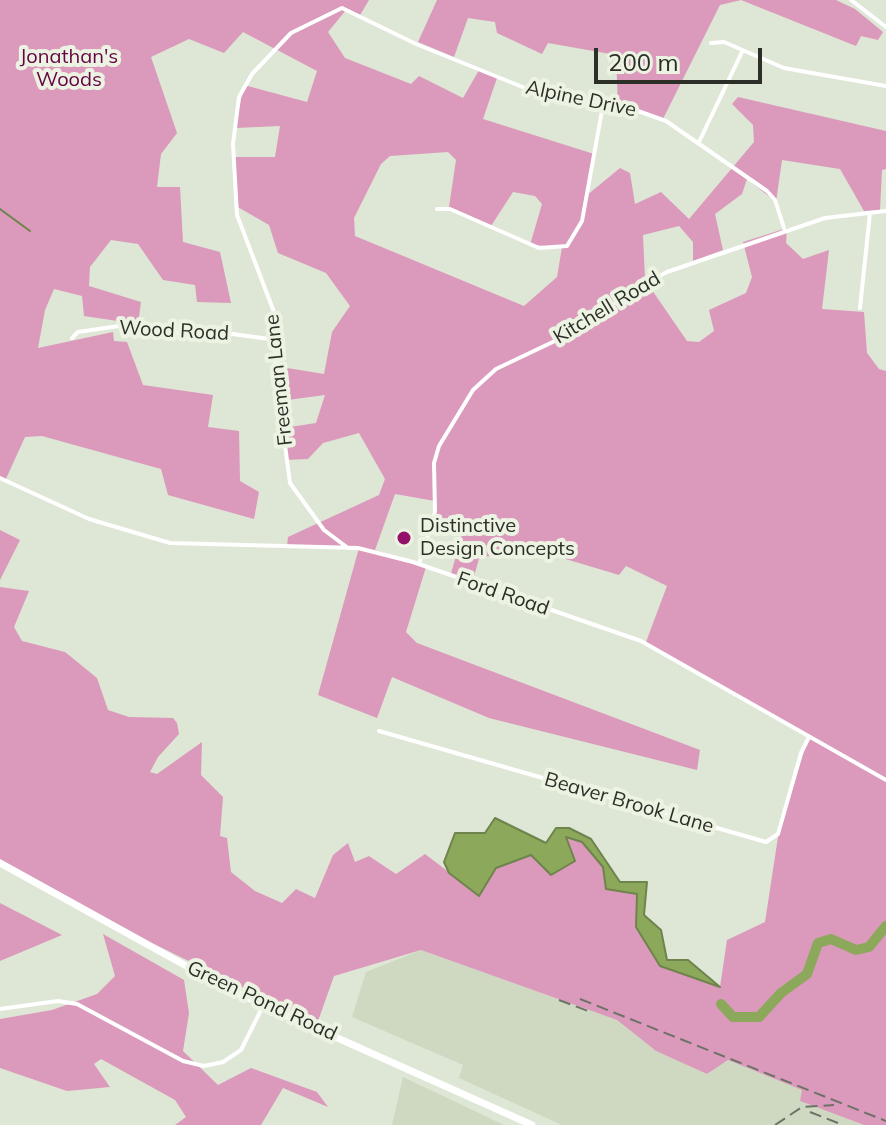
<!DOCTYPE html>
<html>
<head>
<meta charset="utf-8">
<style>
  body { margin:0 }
  #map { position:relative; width:886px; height:1125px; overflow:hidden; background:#dee6d5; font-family:Mulish,sans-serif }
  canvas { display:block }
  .scale { position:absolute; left:594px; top:48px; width:168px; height:36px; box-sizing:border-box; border:4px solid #2c2f28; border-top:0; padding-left:10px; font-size:24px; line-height:28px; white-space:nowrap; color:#2c2f28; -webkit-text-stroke:6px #ecf3e2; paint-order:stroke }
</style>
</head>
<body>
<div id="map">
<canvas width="886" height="1125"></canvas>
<div class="scale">200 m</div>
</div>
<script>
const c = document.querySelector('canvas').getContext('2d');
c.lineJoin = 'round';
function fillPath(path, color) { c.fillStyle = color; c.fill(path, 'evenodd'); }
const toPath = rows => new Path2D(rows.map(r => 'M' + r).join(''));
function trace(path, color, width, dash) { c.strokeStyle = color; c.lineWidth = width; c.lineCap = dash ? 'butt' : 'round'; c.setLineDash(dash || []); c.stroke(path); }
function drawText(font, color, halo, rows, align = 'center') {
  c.font = font + ' Mulish,sans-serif'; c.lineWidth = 8; c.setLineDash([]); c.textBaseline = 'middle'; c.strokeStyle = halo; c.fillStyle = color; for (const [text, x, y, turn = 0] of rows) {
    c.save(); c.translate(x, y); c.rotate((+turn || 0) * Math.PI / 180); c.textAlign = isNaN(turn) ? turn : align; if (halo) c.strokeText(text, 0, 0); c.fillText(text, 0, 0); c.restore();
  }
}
const built = toPath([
  [421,950,617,1020,656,1051,707,1074,728,1060,803,1090,800,1101,864,1125,562,1125,459,1078,463,1065,352,1017,366,972],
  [403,1077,504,1125,392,1125]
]);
const green = toPath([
  [0,0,369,0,359,17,346,10,328,32,345,58,411,84,419,76,463,98,479,70,497,78,483,119,594,154,586,196,620,168,630,173,635,204,661,192,689,219,754,142,753,125,732,104,738,97,886,131,886,169,882,170,880,210,864,211,840,169,782,160,776,202,747,179,742,194,715,214,723,250,693,261,693,242,679,226,643,235,645,280,687,341,699,342,714,331,709,310,746,293,752,277,743,242,787,228,786,243,803,259,829,250,822,309,864,312,867,353,879,369,886,371,886,1125,864,1125,800,1101,802,1090,728,1060,707,1074,656,1051,617,1020,421,950,334,976,317,1024,152,943,0,859,0,587,29,591,14,627,22,641,65,652,97,678,108,710,129,717,173,718,177,723,179,734,158,757,150,772,157,774,202,742,201,775,223,797,220,836,227,838,231,872,255,891,282,903,296,889,315,898,333,855,348,843,355,862,369,856,396,874,425,854,479,895,496,868,531,855,551,875,575,861,566,837,582,842,603,867,606,888,637,894,636,927,660,966,720,987,727,940,765,922,778,837,809,735,646,642,667,586,626,566,619,575,522,546,479,559,472,583,450,577,464,528,433,521,435,501,395,494,375,550,426,567,406,632,417,643,700,750,697,770,489,718,392,677,377,718,318,695,359,548,287,546,288,537,379,495,385,479,359,433,323,443,308,459,285,460,284,428,316,423,325,395,280,401,275,366,324,374,332,332,350,306,326,273,278,253,269,225,236,206,233,157,275,157,280,126,235,128,244,85,307,102,317,71,243,32,224,53,189,39,151,57,177,133,161,154,157,187,180,187,183,242,220,252,231,303,197,302,195,285,163,280,138,244,111,240,90,267,89,286,141,302,138,324,84,316,82,296,54,289,45,310,38,348,113,332,114,341,127,342,143,385,213,395,208,427,239,431,240,481,259,492,254,519,168,495,161,469,42,436,25,437,5,481,0,478],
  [448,152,456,160,449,207,491,226,513,192,535,196,542,204,530,245,562,247,557,277,524,306,355,236,354,218,381,164,390,156],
  [437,0,836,0,855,9,883,32,878,40,861,36,856,46,741,0,720,5,663,119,618,106,616,55,548,43,542,54,497,33,495,22,468,18,454,57,418,42],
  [0,530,20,540,0,580],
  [0,903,62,935,0,961],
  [103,934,184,980,189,1013,183,1051,218,1085,251,1068,317,1092,328,1107,283,1088,261,1125,175,1125,186,1117,175,1100,101,1059,94,1064,110,1087,67,1091,0,1068,0,1019,52,1010,97,994,115,976]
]);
const water = toPath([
  [495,818,546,843,556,828,569,828,591,839,620,882,647,882,644,915,661,930,667,960,688,960,720,987,660,966,636,927,637,894,606,889,603,867,582,842,566,837,575,861,551,875,531,855,496,868,479,896,449,873,444,862,455,833,485,833,495,818]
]);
const stream = toPath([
  [0,209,30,231]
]);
const river = toPath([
  [721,1004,733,1017,759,1017,781,993,807,974,818,943,831,939,856,950,869,947,886,926]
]);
const minor = toPath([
  [851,0,886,27],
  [711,43,724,42,784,68,886,86],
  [699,142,742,52],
  [437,209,450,209,539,248,567,246,582,221,603,105],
  [860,308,870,213],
  [72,338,78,332,119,326,153,333,225,333,277,340],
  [0,478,89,519,170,543,358,548,413,562,641,641,886,780],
  [348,548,324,530,290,483,276,377,274,312,237,215,233,144,239,97,252,74,291,33,342,8,416,44,530,90,638,111,666,121,767,191,775,200,785,231],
  [419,564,435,512,434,463,439,446,473,390,496,369,578,330,630,292,667,272,825,218,886,211],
  [379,731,766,842,778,834,801,753,809,737],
  [0,1009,58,1001,77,1004,183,1061,204,1066,223,1062,241,1050,263,1006]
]);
const primary = toPath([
  [0,863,228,989,532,1125]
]);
const rail = toPath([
  [580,999,886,1121],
  [559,1000,588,1011],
  [810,1112,843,1125],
  [775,1125,802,1107,834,1105]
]);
const markers = [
  [404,538,8,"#951068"]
];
const parkNames = [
  ["Jonathan's",69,57],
  ["Woods",69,80]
];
const streetNames = [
  ["Alpine Drive",581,99,12],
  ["Kitchell Road",607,308,-31],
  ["Wood Road",174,331,3],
  ["Freeman Lane",279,380,-96],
  ["Ford Road",503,594,19],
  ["Beaver Brook Lane",629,803,16],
  ["Green Pond Road",262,1001,25]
];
const poiNames = [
  ["Distinctive",420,526],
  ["Design Concepts",420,549]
];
fillPath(built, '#cfd9c2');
fillPath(green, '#db99bb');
fillPath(water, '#8ba85b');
trace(water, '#6e844c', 2);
trace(stream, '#6e844c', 2);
trace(river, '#8ba85b', 10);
trace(minor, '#fff', 4);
trace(primary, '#fff', 7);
trace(rail, '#6d7267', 2, [12, 6]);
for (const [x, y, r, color] of markers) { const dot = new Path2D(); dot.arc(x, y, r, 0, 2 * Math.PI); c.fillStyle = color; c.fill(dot); trace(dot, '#ecf3e2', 3); }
drawText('20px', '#660445', '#ecf3e2', parkNames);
drawText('20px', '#2c2f28', '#ecf3e2', streetNames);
drawText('20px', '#2c2f28', '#ecf3e2', poiNames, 'left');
</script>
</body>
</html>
